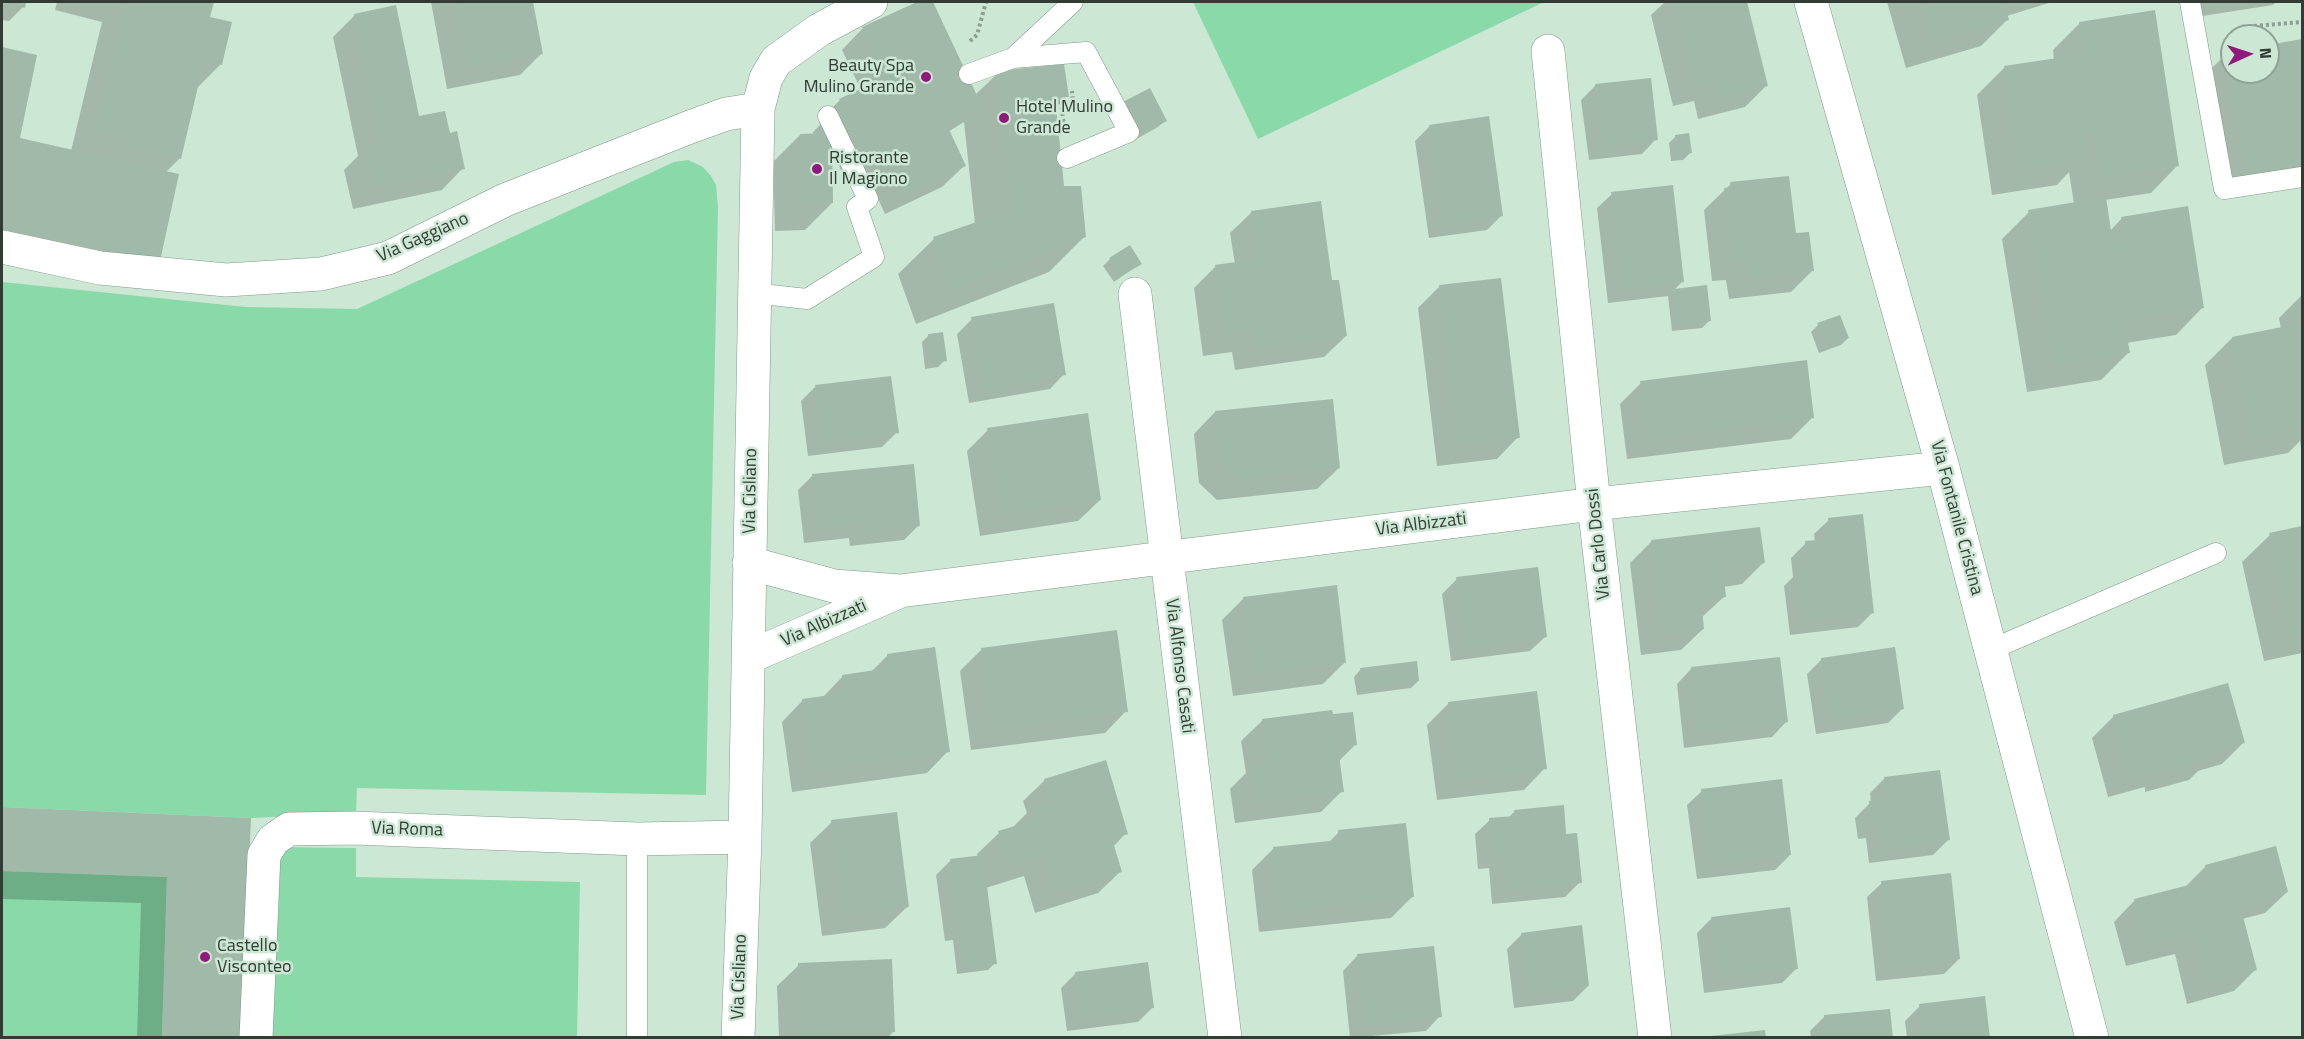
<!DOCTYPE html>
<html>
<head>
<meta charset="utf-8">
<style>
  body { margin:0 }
  #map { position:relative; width:2304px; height:1039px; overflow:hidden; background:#cde7d5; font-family:"Titillium Web",sans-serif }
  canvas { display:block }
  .frame { position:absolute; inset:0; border:3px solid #323c35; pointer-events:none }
  .north { position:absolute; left:2220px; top:24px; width:60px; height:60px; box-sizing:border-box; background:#cde7d5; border:2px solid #8fa395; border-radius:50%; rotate:87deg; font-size:16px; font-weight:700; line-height:24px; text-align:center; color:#323c35 }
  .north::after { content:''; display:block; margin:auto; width:21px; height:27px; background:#8f1a7b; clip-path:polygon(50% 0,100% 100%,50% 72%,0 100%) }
</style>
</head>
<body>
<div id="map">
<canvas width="2304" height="1039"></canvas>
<div class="frame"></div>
<div class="north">N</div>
</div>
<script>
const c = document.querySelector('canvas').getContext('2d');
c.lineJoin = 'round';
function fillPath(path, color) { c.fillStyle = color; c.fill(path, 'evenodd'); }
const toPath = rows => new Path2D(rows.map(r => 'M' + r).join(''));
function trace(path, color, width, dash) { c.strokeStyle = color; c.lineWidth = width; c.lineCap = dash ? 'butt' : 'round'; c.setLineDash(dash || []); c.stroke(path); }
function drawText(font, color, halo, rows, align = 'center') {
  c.font = font + ' "Titillium Web",sans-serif'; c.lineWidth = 5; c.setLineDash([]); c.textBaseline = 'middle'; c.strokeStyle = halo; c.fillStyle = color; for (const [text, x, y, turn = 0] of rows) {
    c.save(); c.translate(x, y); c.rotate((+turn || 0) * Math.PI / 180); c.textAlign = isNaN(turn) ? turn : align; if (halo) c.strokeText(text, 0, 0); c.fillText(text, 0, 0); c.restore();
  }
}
const green = toPath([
  [1193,2,1544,2,1258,139],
  [688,160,703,167,711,176,716,185,718,207,706,795,357,788,356,813,251,818,2,807,2,282,246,307,357,309,674,162],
  [272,847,356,848,356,877,580,882,577,1037,269,1038],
  [2,871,167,877,162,1037,2,1038]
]);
const shadow = toPath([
  [2,2,25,2,23,7,9,21,2,20],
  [57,2,212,2,208,18,221,64,196,89,180,158,166,172,159,260,2,261,2,48,35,57,18,139,71,151,102,22,55,10],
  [431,2,532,2,541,54,520,75,447,89],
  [921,2,931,2,975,95,998,73,1067,96,1054,109,1063,187,1084,237,1049,272,916,324,898,274,934,239,975,224,964,122,948,132,964,166,942,187,885,214,865,170,845,179,834,155,831,156,832,203,805,230,775,231,773,162,800,135,814,135,813,132,820,125,819,121,840,100,861,90,842,50,863,28],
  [1665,2,1746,2,1766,86,1745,107,1698,119,1694,101,1673,106,1651,15],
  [1887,2,2052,2,2007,16,2008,19,1981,46,1906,68],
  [2194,2,2276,2,2273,5,2196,17],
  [355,15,418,118,449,135,463,168,442,190,353,209,344,170,358,156,333,37],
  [2080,23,2178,165,2151,193,2105,200,2110,231,2122,218,2203,307,2176,335,2126,343,2128,353,2101,380,2027,392,2002,239,2029,212,2074,204,2069,172,2057,185,1992,195,1977,95,2004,68,2054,60,2053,50],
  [2302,41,2302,186,2226,198,2205,75,2227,53,2232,52,2232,72,2268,72,2268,46],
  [1596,85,1656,139,1642,154,1589,160,1581,100],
  [1122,104,1165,120,1158,127,1131,142],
  [1430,126,1502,215,1487,230,1429,238,1415,141],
  [1676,136,1690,153,1683,160,1671,161,1669,143],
  [1731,184,1795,235,1812,271,1791,292,1729,299,1726,280,1712,281,1704,210],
  [1612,194,1682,282,1673,291,1706,287,1709,321,1702,328,1672,331,1668,296,1608,303,1597,208],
  [1252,212,1331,282,1346,336,1324,357,1235,370,1232,352,1203,356,1194,288,1215,267,1235,264,1230,233],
  [1110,259,1140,264,1114,282,1103,266],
  [1439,287,1518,437,1497,459,1437,466,1418,308],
  [2302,295,2302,455,2300,441,2288,453,2224,465,2205,365,2232,338,2281,329,2279,318],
  [972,319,1064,374,1050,389,969,403,957,334],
  [1818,325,1848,338,1841,345,1819,353,1811,332],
  [929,335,945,360,938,367,925,369,922,342],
  [1641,383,1813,417,1791,439,1627,459,1620,404],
  [815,387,897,432,882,447,808,456,801,401],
  [1215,412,1339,468,1317,489,1217,500,1199,483,1194,434],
  [988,430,1100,500,1078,521,980,536,967,451],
  [813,475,918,526,904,540,850,546,849,538,804,543,798,490],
  [1829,520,1873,612,1858,627,1790,635,1784,586,1793,577,1791,558,1806,543,1815,542,1814,534],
  [2302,528,2302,653,2264,661,2242,562,2270,535],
  [1651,542,1763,563,1742,584,1724,587,1725,596,1701,618,1703,629,1681,650,1641,655,1630,563],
  [1457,579,1545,637,1530,651,1451,661,1442,594],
  [1244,598,1345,662,1323,684,1233,696,1222,620],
  [981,650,1126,711,1105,733,971,750,960,671],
  [888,655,948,751,927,773,792,792,782,722,803,700,822,698,843,676,870,673],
  [1822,659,1902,709,1888,723,1816,734,1807,674],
  [1361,669,1418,681,1411,688,1357,695,1354,677],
  [1691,669,1786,722,1772,737,1684,748,1677,684],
  [1449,703,1545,768,1524,790,1437,800,1427,725],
  [2114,716,2243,743,2222,764,2198,771,2189,780,2145,792,2145,787,2108,797,2092,738],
  [1263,720,1356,744,1338,762,1342,791,1321,812,1235,823,1230,789,1246,773,1241,741],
  [1884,779,1948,840,1933,855,1869,863,1866,838,1858,839,1855,818,1871,802,1870,793],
  [1045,780,1126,833,1113,847,1120,872,1098,893,1035,913,1024,876,986,888,995,963,988,970,957,974,953,940,945,941,936,875,951,860,978,857,977,854,999,833,1011,829,1027,813,1023,801],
  [1702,791,1790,855,1775,870,1697,879,1687,805],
  [2,809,250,820,241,1038,137,1038,141,903,2,899],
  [1515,811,1564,835,1580,882,1565,897,1492,904,1489,868,1478,869,1475,834,1490,820,1508,818],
  [832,822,907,907,885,928,822,936,810,843],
  [1339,832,1412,897,1391,918,1259,932,1252,870,1274,848,1328,843],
  [2206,866,2287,892,2265,913,2242,919,2255,970,2234,991,2187,1004,2175,954,2126,966,2114,922,2135,900,2184,888],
  [1882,883,1959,959,1944,974,1876,981,1867,897],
  [1712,918,1796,969,1782,983,1704,993,1697,933],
  [1522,934,1588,986,1573,1001,1514,1008,1507,949],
  [1357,956,1440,1016,1426,1031,1350,1038,1343,971],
  [799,965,893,1032,888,1038,779,1038,777,986],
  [1076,973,1153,1007,1138,1022,1067,1031,1061,988],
  [1920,1006,1989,1038,1907,1038,1905,1021],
  [1825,1016,1891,1038,1811,1038,1810,1031]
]);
const building = toPath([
  [3,2,26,2,25,8],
  [127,2,214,2,210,17,232,22,222,65,204,61,181,159,126,146,127,138,96,130],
  [456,2,533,2,543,54,468,68],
  [917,2,933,2,982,106,946,123,966,166,907,193,886,149,867,159,855,134,847,138,833,109,843,105,839,99,886,77,862,27],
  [1674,2,1747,2,1768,86,1719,98,1715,80,1695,85],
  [1922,2,2004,2,2009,20,1933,42],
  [396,5,419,116,445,111,450,133,457,131,465,169,374,188,365,147,381,144,354,14],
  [2155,10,2179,166,2101,178,2094,131,2082,133,2086,158,2019,169,2004,66,2084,54,2079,22],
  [2302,39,2302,169,2247,178,2226,52,2232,51,2232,72,2268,72,2268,45],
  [2,47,37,55,20,138,179,174,160,261,2,228],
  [1064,64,1069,97,1055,97,1064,186,1081,186,1086,237,951,290,933,237,1000,214,1001,219,1013,213,997,71],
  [1651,78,1658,140,1603,146,1595,84],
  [1150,88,1167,121,1138,136,1121,103],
  [1489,116,1503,216,1443,224,1429,125],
  [832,133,833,203,801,204,800,134],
  [1689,133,1692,153,1677,155,1675,135],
  [1789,176,1796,233,1809,232,1814,271,1750,278,1747,259,1733,261,1724,188,1731,187,1730,182],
  [1673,185,1684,282,1622,290,1611,192],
  [2106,197,2113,244,2126,242,2121,217,2188,206,2204,308,2124,321,2130,353,2054,366,2028,210],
  [1321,201,1332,280,1339,280,1347,336,1256,349,1253,331,1224,335,1215,265,1258,259,1251,211],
  [1130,245,1142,264,1121,276,1109,258],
  [1501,278,1520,438,1458,445,1439,285],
  [1707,285,1711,321,1679,325,1674,289],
  [1054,303,1066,375,984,390,971,317],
  [1840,315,1849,338,1827,347,1817,323],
  [2302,323,2302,429,2251,438,2232,337],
  [943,332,947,361,932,363,928,334],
  [1807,360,1814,418,1648,439,1640,381],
  [891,376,899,433,822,442,815,385],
  [1333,399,1340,468,1239,479,1220,461,1215,411],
  [1088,413,1101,500,1001,515,987,428],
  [914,464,920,526,864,532,863,524,818,529,812,474],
  [1863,514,1874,613,1804,621,1798,570,1808,569,1805,541,1830,539,1828,518],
  [2302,526,2302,632,2290,635,2269,533],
  [1760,527,1765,563,1723,569,1726,597,1701,600,1704,629,1663,635,1651,540],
  [1538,567,1547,637,1465,648,1456,577],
  [1337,585,1346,663,1254,675,1243,597],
  [1117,630,1128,712,992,730,981,648],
  [935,647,950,752,813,771,802,699,845,693,842,675,889,668,887,654],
  [1895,647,1904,709,1830,720,1821,658],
  [1780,657,1788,722,1698,734,1691,667],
  [1417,661,1419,681,1363,689,1360,668],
  [2228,683,2245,743,2211,753,2212,759,2167,771,2166,767,2129,777,2113,715],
  [1537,691,1547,769,1458,780,1448,702],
  [1332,710,1333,714,1353,712,1357,745,1338,748,1344,792,1256,803,1251,766,1268,764,1262,719],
  [1106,760,1128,834,1112,839,1122,872,1056,892,1046,856,1009,867,998,831,1035,820,1031,807,1050,801,1044,779],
  [1940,770,1950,840,1884,849,1880,824,1872,825,1869,801,1887,799,1884,777],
  [1782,779,1791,855,1711,865,1701,789],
  [1564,805,1566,834,1577,833,1582,883,1507,890,1504,854,1492,855,1489,818,1515,816,1514,810],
  [2,807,251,818,242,1038,162,1038,167,877,2,871],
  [897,812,909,907,843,916,831,820],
  [1406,823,1414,897,1280,912,1273,847,1339,840,1338,830],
  [2276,846,2288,892,2240,905,2257,970,2208,983,2196,933,2147,945,2134,899,2209,880,2205,865],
  [983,855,997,964,964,968,950,859],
  [1951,873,1960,959,1890,967,1881,881],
  [1790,907,1798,969,1719,979,1711,917],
  [1582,925,1589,986,1528,994,1521,933],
  [1434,946,1442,1017,1365,1026,1357,954],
  [892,959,895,1032,801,1037,798,963],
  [1148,962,1154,1008,1081,1017,1075,972],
  [1985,996,1990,1038,1923,1038,1919,1004],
  [1890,1009,1893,1038,1826,1038,1824,1015],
  [1765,1030,1766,1038,1712,1038,1711,1036]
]);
const path = toPath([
  [2242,27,2302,22],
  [970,41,977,35,986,2],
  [1064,128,1061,101,1073,102,1072,91]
]);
const service = toPath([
  [2190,2,2224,189,2302,177],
  [1013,58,1086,52,1129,132,1067,158],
  [969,74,1013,58,1073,2],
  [753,293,807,299,874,257,857,207,868,199,828,116],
  [1990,650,2216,553],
  [637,839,637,1038]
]);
const minor = toPath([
  [1811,2,1943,468,2092,1038],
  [1548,51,1594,504,1655,1038],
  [2,247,100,268,226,280,321,274,388,258,505,200,690,127,726,114,758,109],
  [1135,294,1225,1038],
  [749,563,834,586,900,591,1594,504,1943,468],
  [749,657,896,593],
  [256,1038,264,855,273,840,289,829,355,828,637,839,745,837],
  [738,1038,745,837,758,109,766,78,776,61,819,30,871,2]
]);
const markers = [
  [926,77,6,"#8f1a7b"],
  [1004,118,6,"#8f1a7b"],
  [817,169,6,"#8f1a7b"],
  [205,957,6,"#8f1a7b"]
];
const poiNames = [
  ["Beauty Spa",914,67,"right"],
  ["Mulino Grande",914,88,"right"],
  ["Hotel Mulino",1016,108],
  ["Grande",1016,129],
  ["Ristorante",829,159],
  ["Il Magiono",829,180],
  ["Castello",217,947],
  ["Visconteo",217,968]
];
const streetNames = [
  ["Via Gaggiano",423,238,-24],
  ["Via Cisliano",751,491,-89],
  ["Via Fontanile Cristina",1956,518,75],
  ["Via Albizzati",1421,525,-7],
  ["Via Carlo Dossi",1599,544,-96],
  ["Via Albizzati",824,624,-24],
  ["Via Alfonso Casati",1179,666,83],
  ["Via Roma",407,830,2],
  ["Via Cisliano",740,977,-88]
];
fillPath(green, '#8adaa9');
fillPath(shadow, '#0003');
fillPath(building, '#a0b9a8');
trace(service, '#81998a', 21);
trace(minor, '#81998a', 34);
trace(path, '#8c9f92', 4, [3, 3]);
trace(service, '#fff', 20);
trace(minor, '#fff', 33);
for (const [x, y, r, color] of markers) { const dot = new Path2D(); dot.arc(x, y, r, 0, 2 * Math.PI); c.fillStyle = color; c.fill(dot); trace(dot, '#cde7d5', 2); }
drawText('18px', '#323c35', '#cde7d5', poiNames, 'left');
drawText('18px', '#323c35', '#cde7d5', streetNames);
</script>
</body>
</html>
